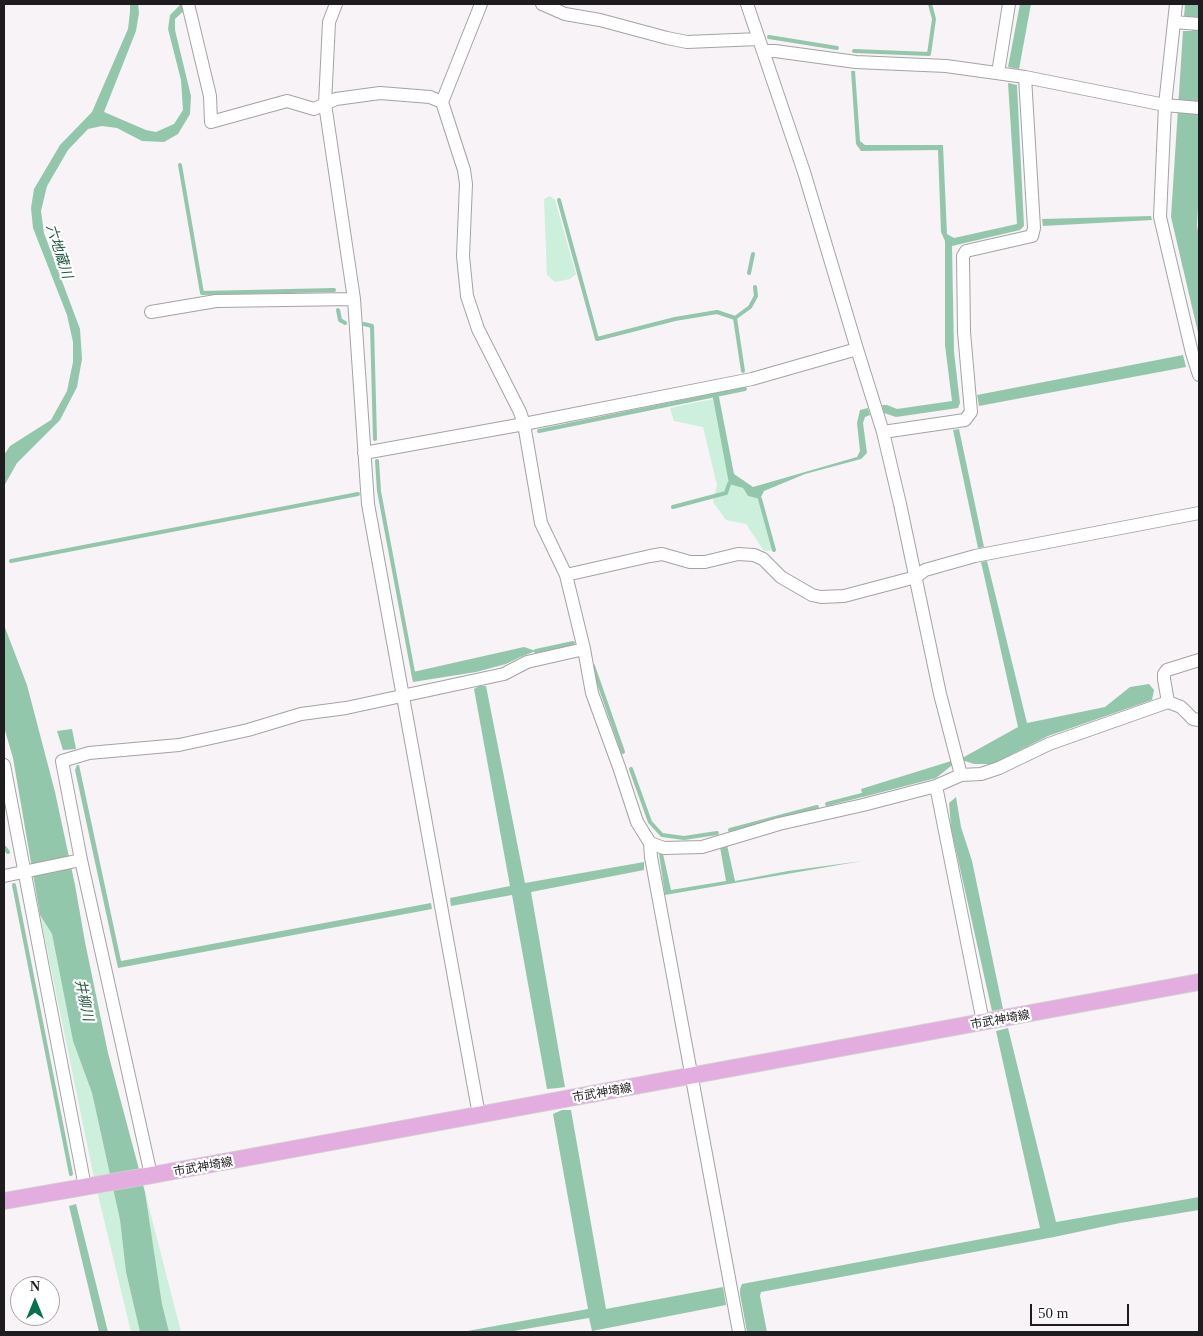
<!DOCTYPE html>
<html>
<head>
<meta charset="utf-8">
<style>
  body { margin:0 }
  #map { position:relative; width:1203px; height:1336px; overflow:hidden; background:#f7f3f6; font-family:Georgia,serif }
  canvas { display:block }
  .frame { position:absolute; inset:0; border:5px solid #1e1c1e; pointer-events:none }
  .north { position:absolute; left:10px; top:1276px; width:50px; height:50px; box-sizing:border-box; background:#fff; border:1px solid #a5a4a5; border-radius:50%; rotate:0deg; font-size:14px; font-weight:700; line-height:20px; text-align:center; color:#1e1c1e }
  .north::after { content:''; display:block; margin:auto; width:18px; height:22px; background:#04734c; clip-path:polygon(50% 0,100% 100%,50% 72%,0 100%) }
  .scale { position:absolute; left:1030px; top:1304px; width:99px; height:22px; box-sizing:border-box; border:2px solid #1e1c1e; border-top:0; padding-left:6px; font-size:15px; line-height:18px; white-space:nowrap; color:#1e1c1e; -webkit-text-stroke:4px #fff; paint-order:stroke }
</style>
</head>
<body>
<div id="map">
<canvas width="1203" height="1336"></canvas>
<div class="frame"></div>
<div class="north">N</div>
<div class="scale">50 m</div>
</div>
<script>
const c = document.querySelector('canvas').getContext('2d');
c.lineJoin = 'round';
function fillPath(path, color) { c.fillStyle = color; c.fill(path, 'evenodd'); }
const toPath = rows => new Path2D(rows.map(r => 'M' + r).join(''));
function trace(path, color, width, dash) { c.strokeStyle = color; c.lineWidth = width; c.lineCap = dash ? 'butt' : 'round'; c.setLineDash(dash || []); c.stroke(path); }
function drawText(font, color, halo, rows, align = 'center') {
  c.font = font + ' Georgia,"Noto Sans JP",serif'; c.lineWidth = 4.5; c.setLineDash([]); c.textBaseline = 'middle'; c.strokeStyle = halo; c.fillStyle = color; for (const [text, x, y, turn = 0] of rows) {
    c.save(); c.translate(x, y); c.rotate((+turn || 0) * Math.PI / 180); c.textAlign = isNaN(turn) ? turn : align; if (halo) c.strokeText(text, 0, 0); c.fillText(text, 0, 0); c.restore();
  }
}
const green = toPath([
  [550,196,555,200,576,274,570,279,555,282,547,275,544,199],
  [713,399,729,484,743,488,748,496,760,499,774,550,764,551,746,524,726,520,713,502,717,485,703,427,674,421,670,408],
  [40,915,52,934,73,1041,92,1093,120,1220,126,1272,140,1332,131,1332,94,1178],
  [145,1192,181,1332,169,1332,162,1304]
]);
const water = toPath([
  [130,4,138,4,139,13,136,31,104,112,146,130,156,132,174,124,183,110,181,80,168,29,170,15,181,4,191,4,175,19,175,30,191,96,190,114,178,134,164,142,142,141,117,128,102,126,88,129,68,150,47,186,41,211,44,233,80,329,82,359,77,387,60,420,17,463,4,486,4,455,10,446,51,420,67,391,73,362,73,342,67,315,33,228,31,208,34,189,60,145,92,112,128,29,130,12],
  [1020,4,1031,4,1019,69,1008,67],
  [1185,4,1199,4,1199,187,1197,226,1199,236,1199,337,1171,217,1183,31,1192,31,1193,19,1184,17],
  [851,71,855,71,860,141,865,145,943,145,947,234,954,238,1017,224,1008,83,1017,85,1024,226,1020,230,952,246,954,352,960,403,958,408,896,417,884,413,882,405,887,405,897,409,952,401,945,345,945,241,941,232,938,150,861,151,856,144],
  [1151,216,1152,220,1043,226,1042,219],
  [1183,355,1186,367,979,406,977,395],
  [718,392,734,474,753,487,857,457,860,451,857,423,860,410,868,408,870,415,865,417,863,423,867,453,861,459,805,474,764,491,760,499,748,496,743,488,729,484,712,393],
  [959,429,984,547,978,548,953,430],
  [987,561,1027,723,1105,707,1130,687,1149,684,1154,690,1152,700,1048,736,993,764,974,764,965,761,951,766,936,778,863,797,861,789,964,757,1018,727,981,562],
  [4,625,27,685,55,792,75,885,85,942,108,1053,145,1192,162,1304,169,1332,140,1332,126,1272,120,1220,92,1093,73,1041,52,934,40,915,13,758,4,727],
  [524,647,536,651,520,657,506,664,476,672,413,682,411,673,413,672],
  [479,686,486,686,525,883,644,862,644,870,531,892,565,1087,558,1088,547,1089,512,895,451,906,450,898,510,886,474,689],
  [72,729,76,749,63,750,57,731],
  [77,765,79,765,121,961,431,903,432,909,118,968,75,770],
  [956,797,961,827,972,861,1003,1009,992,1011,951,828,949,803],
  [727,845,735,881,788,871,862,861,665,895,659,854,663,854,671,890,726,881,720,847],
  [1008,1028,1056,1222,1199,1197,1199,1210,1120,1223,1054,1237,761,1292,760,1296,767,1332,747,1332,740,1294,740,1289,742,1284,1040,1228,996,1031],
  [562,1110,571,1110,606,1309,723,1287,726,1305,592,1331,589,1318,508,1332,462,1332,588,1309,553,1114],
  [76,1204,108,1332,99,1332,69,1206]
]);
const stream = toPath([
  [769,37,837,48],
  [854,51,929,54,934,19,930,4],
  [180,165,202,293,334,290],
  [559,200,597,339,675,319,717,312,735,318],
  [749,273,753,254],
  [338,310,340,320,345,323],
  [364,324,372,326,375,439],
  [743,371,735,318,750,307,756,296,755,287],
  [539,431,745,389],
  [377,461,379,491,413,672],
  [760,499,774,550],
  [673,507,726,493,729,484],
  [11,561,358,494],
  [536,651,573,643],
  [593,666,623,752],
  [631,769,650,822,662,835,684,838,717,833],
  [827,804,862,795],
  [730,830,817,807],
  [4,847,8,852],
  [14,885,71,1174]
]);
const minor = toPath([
  [188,4,210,96,211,122,287,101,314,109,336,99,380,93,430,97,442,102,481,4],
  [336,4,329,22,325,104,354,299,368,504,479,1115],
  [542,4,565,14,600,20,667,38,687,42,759,39],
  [747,4,804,172,857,349,883,432,900,504,940,694,961,775,936,786,983,1022],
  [1176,4,1165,105,1160,217,1192,353,1199,375],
  [1174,22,1199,24],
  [763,51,775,51,856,62,946,66,1025,77,1165,105,1199,108],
  [998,73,1009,4],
  [442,102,464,170,466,184,463,256,467,296,478,329,520,412,524,424,541,523,566,575,584,649,592,693,619,767,637,822,650,843,651,857,739,1332],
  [151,312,216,301,354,299],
  [883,432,965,420,971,412,964,332,963,256,966,251,1032,236,1034,228,1025,77],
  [364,453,524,424,752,379,857,349],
  [566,575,650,556,662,554,690,562,705,562,738,554,754,555,763,559,781,577,812,595,821,597,844,596,916,577,925,570,975,556,1199,513],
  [1168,702,1164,679,1164,674,1167,670,1199,660],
  [4,765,85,1187],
  [961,775,981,774,999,768,1049,744,1168,702,1181,707,1193,719,1199,720],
  [650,843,664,848,702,847,779,824,863,805,936,786],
  [4,876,81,860],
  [151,1175,81,860,62,761,89,753,179,745,248,730,301,714,346,708,504,674,527,662,584,649]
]);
const major = toPath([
  [4,1201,147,1176,1199,982]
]);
const streetNames = [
  ["市武神埼線",1000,1019,-10],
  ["市武神埼線",602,1092,-10],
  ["市武神埼線",203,1166,-10]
];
const waterNames = [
  ["六地蔵川",60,251,72],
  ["井柳川",85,1000,78]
];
fillPath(green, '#cdf0dd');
fillPath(water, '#93c7ab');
trace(stream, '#93c7ab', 4);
trace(minor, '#a5a2a5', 14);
trace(major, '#d2d2d2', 18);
trace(minor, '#fff', 12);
trace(major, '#e3addf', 16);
drawText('12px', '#1e1c1e', '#fff', streetNames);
drawText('italic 14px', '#1e5b40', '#fff', waterNames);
</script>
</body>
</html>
